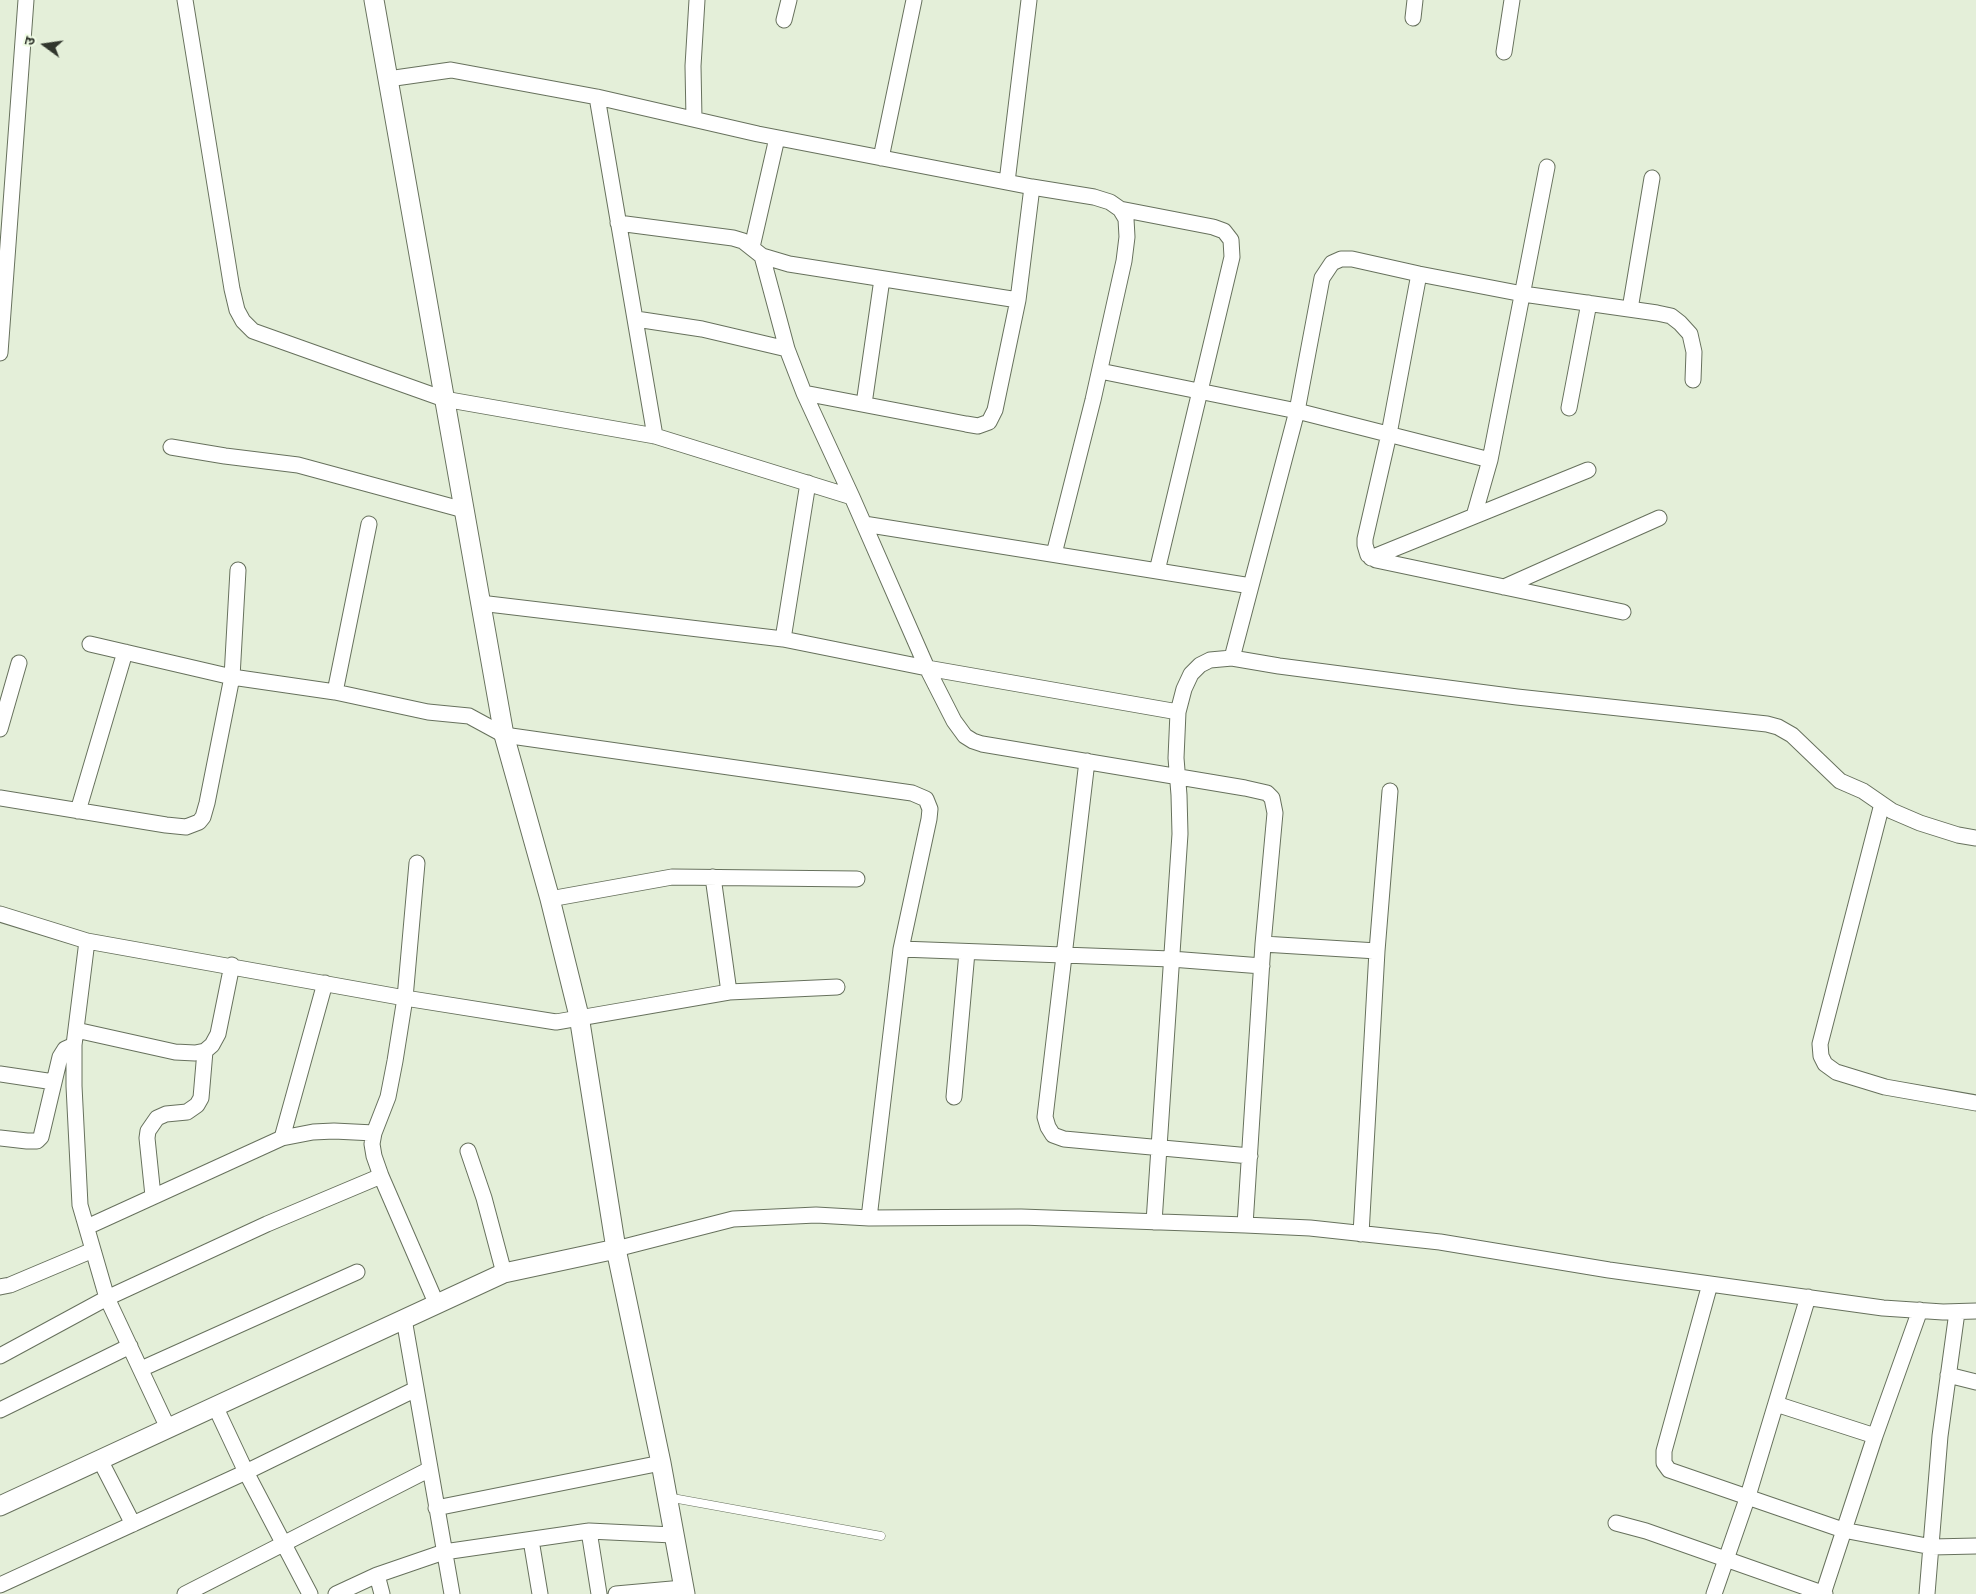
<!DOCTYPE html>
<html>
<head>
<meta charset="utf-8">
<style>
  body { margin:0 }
  #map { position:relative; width:1976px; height:1594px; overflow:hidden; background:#e4efd9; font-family:Signika,"Noto Sans Devanagari",sans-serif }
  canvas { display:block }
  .north { position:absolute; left:20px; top:20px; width:50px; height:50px; -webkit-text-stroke:4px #f1fde6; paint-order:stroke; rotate:284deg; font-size:14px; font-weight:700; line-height:20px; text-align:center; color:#31362d }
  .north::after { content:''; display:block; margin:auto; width:18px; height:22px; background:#31362d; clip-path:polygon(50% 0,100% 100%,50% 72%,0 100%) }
</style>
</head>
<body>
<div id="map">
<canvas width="1976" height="1594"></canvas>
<div class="north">उ</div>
</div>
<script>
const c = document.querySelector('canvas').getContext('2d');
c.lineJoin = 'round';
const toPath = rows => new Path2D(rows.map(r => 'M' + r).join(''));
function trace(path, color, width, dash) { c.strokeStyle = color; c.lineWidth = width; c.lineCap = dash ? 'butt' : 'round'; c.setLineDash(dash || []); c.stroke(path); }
const service = toPath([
  [667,1497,881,1536]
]);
const minor = toPath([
  [185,0,232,289,237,310,243,321,253,331,444,399,655,436,852,497],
  [1413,18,1415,0],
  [784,20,789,0],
  [1504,52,1512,0],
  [388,79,451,70,597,97,758,134,1032,187,1094,197,1110,202,1120,209,1126,219,1127,237,1124,261,1093,400,1054,554],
  [597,97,655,436],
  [694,119,693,66,697,0],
  [881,158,914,0],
  [1007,182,1029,0],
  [1120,209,1213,227,1224,231,1231,240,1232,257,1157,571],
  [618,223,733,238,743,241,762,256,789,264,1018,300],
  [752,247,777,138],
  [762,256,787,349,804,393,852,497,927,668,954,721,965,736,973,741,982,744,1245,788,1267,793,1272,798,1275,813,1263,944,1245,1225],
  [1419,274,1389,434,1365,539,1365,545,1368,555,1376,560,1623,612],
  [1630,309,1652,178],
  [636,319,702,329,787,349],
  [0,353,26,0],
  [1100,371,1297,411,1490,460],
  [804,393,966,424,978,426,989,422,995,410,1018,300,1032,187],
  [864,404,882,279],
  [1569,408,1589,303],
  [171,447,225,456,298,465,464,510],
  [1474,516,1490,460,1547,167],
  [864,524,1251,586],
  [1371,558,1588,470],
  [1504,587,1659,518],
  [480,603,783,639,927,668,1178,712],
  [783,639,808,483],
  [90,644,232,677,335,692,428,712,469,716,504,735,912,793,926,799,930,809,929,819,901,949,869,1218],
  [1232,658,1297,411,1322,278,1332,263,1341,259,1352,259,1419,274,1523,294,1657,313,1671,316,1680,323,1690,334,1694,352,1693,380],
  [335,692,369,524],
  [0,729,19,663],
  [1087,761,1045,1117,1048,1127,1053,1135,1064,1139,1250,1156],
  [0,798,166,825,186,827,199,822,203,817,207,803,232,677,238,570],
  [1882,804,1820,1044,1821,1056,1825,1064,1836,1072,1885,1087,1976,1103],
  [78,811,125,652],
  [417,863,405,998,395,1061,388,1097,374,1133,372,1144,374,1156,381,1176,437,1305],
  [713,877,729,992],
  [550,899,672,877,857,879],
  [0,914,87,941,405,998,556,1022,729,992,837,987],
  [87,941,74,1045,74,1086,80,1205,107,1298,168,1428],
  [1263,944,1377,951],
  [901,949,1171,959,1262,966],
  [76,1030,175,1052,195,1053,205,1051,212,1045,218,1034,232,965],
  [0,1074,54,1082],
  [954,1097,967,952],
  [0,1138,27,1141,37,1141,41,1137,60,1057,65,1049,74,1045],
  [282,1138,325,983],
  [468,1151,484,1198,504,1273],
  [153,1196,147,1138,148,1131,157,1118,166,1114,187,1112,197,1105,201,1098,205,1051],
  [1154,1222,1180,834,1179,795,1176,758,1178,712,1184,689,1191,674,1200,665,1210,660,1232,658,1279,666,1517,697,1767,724,1778,727,1792,735,1840,781,1863,791,1892,811,1920,823,1958,835,1976,838],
  [87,1227,282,1138,313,1132,334,1131,374,1133],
  [1361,1234,1377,951,1390,791],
  [616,1249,733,1219,816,1215,869,1218,1021,1217,1245,1225,1310,1228,1440,1242,1609,1270,1883,1308,1943,1312,1976,1311],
  [1710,1284,1664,1451,1664,1463,1669,1470,1843,1530,1932,1547,1976,1546],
  [0,1287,10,1285,93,1250],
  [404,1319,452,1594],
  [0,1356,107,1298,267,1224,381,1176],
  [141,1369,357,1272],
  [1948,1375,1976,1382],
  [1776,1404,1875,1436],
  [215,1406,246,1472,310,1594],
  [0,1410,130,1346],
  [100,1460,133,1524],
  [436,1508,661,1463],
  [1616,1523,1646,1531,1825,1594],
  [589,1531,599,1594],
  [531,1540,540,1594],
  [377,1575,382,1594],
  [0,1585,246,1472,416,1389],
  [185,1594,430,1469],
  [336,1594,377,1575,444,1552,589,1531,673,1535],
  [616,1594,683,1588],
  [1714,1594,1748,1496,1808,1297],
  [1823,1594,1875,1436,1920,1310],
  [1927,1594,1940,1436,1957,1312]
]);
const tertiary = toPath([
  [374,0,504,735,550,899,579,1016,616,1249,661,1463,685,1594],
  [0,1506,504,1273,616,1249]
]);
trace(service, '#67715d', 9);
trace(minor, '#67715d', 17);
trace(tertiary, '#67715d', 21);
trace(service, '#fff', 8);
trace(minor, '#fff', 15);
trace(tertiary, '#fff', 19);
</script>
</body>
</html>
